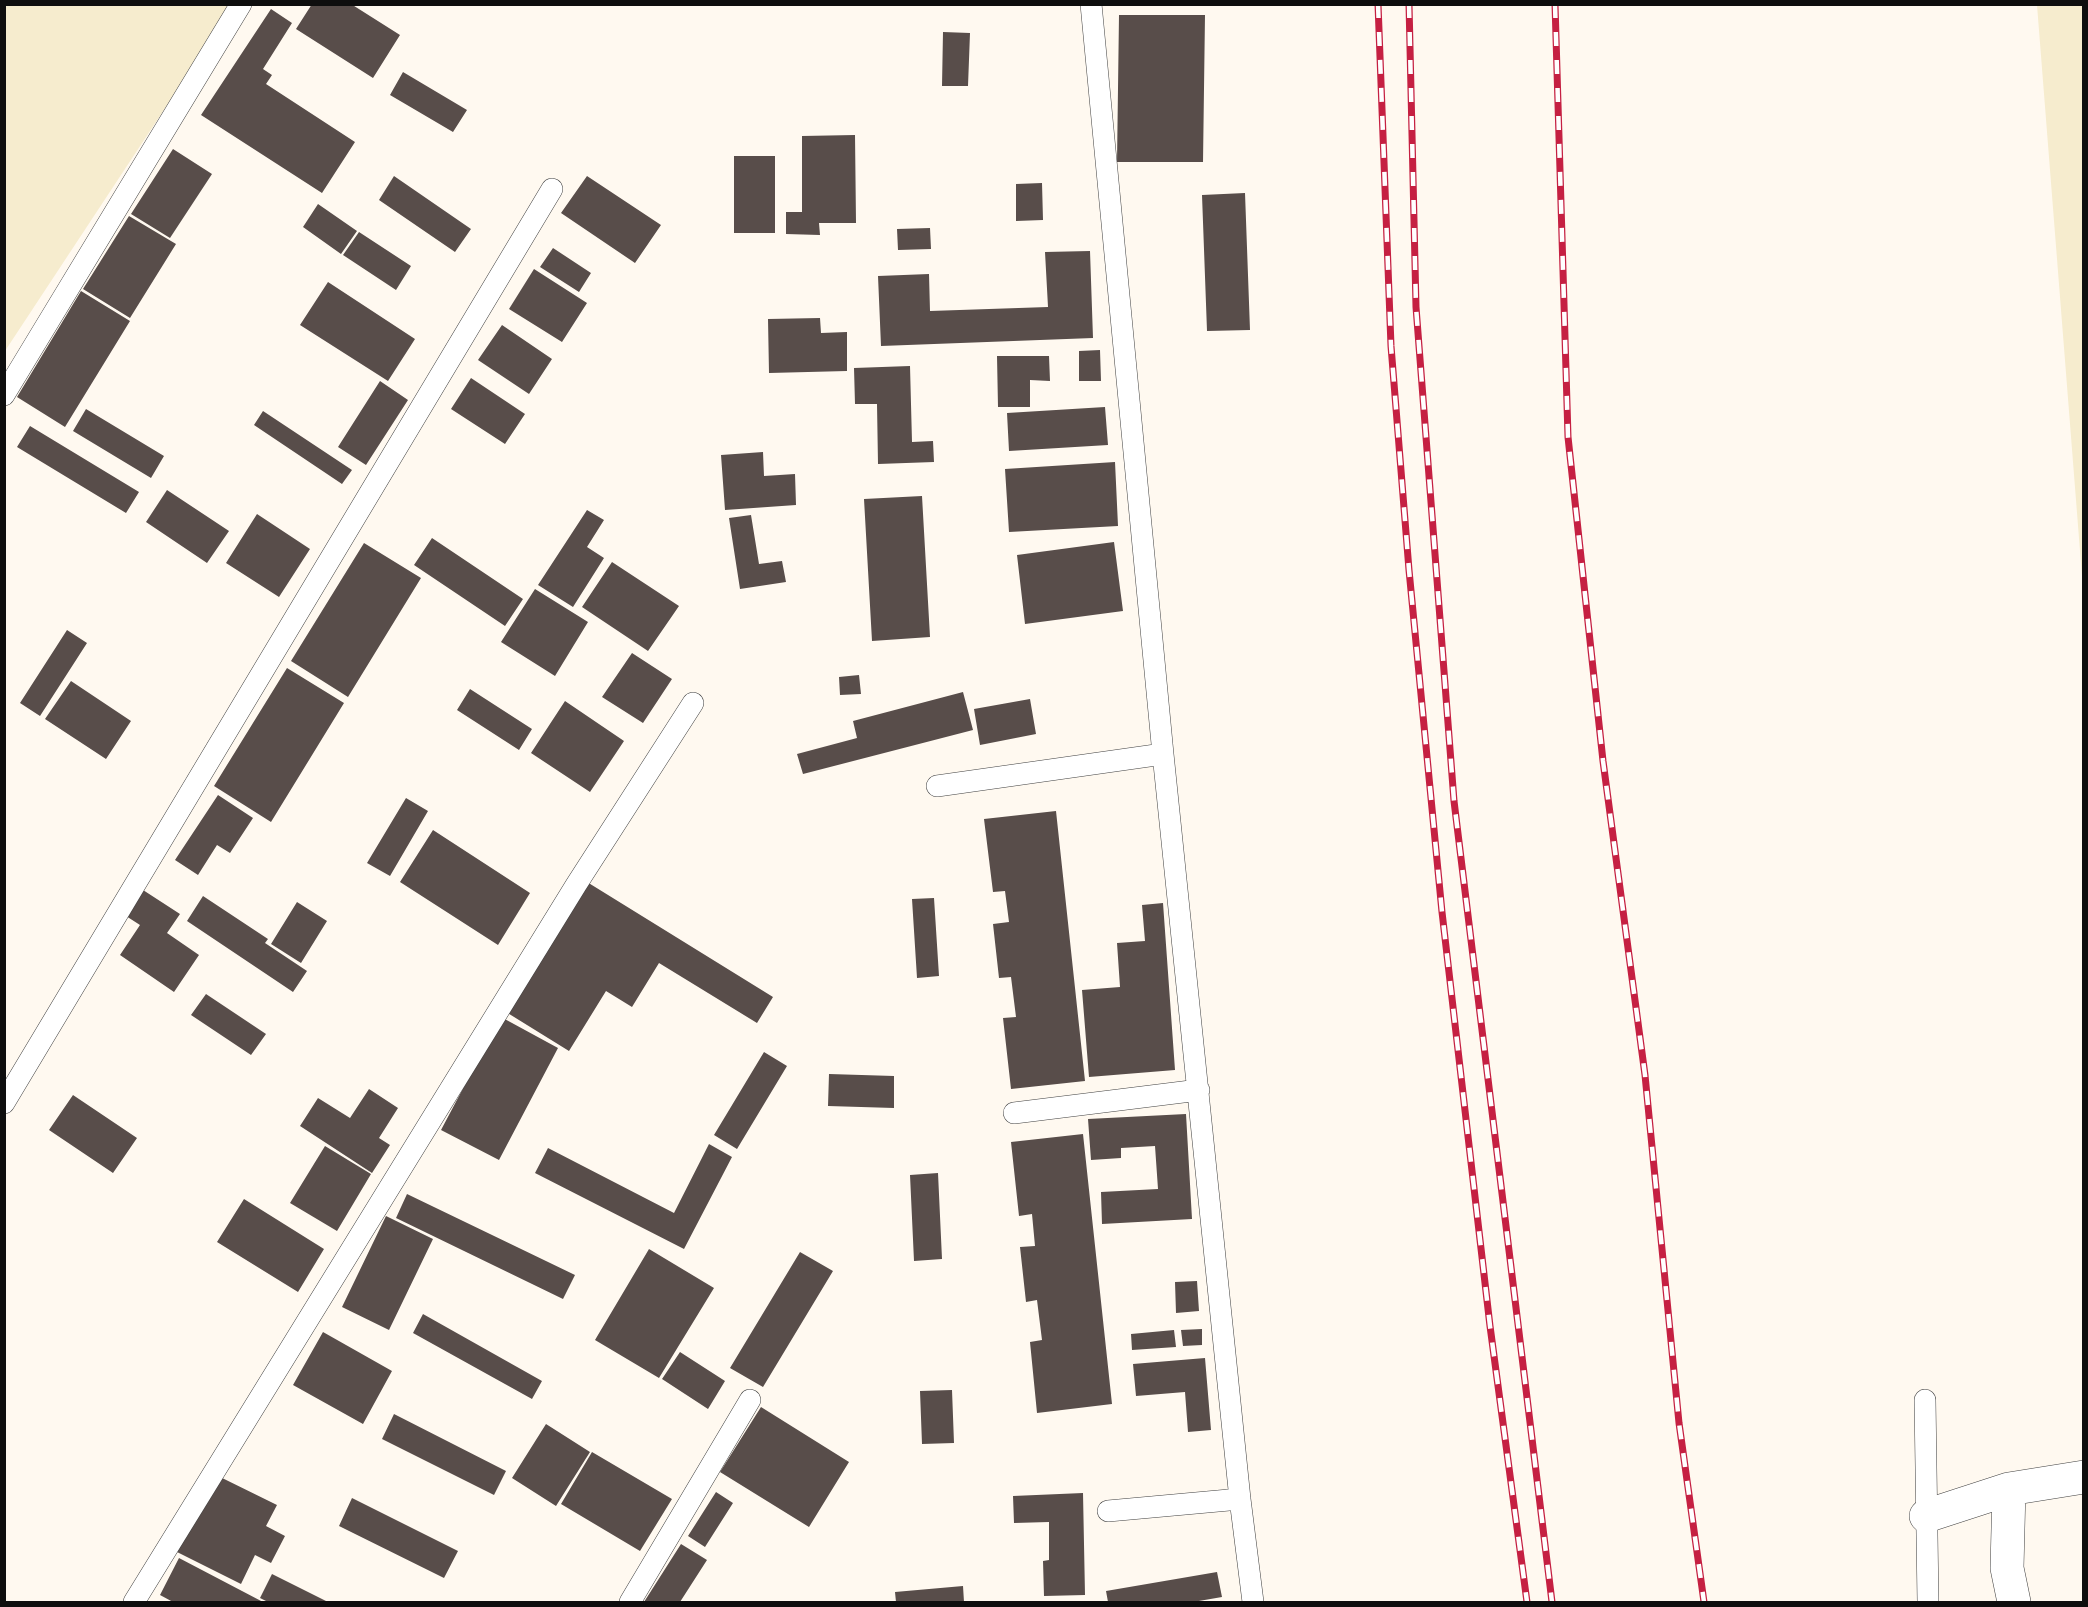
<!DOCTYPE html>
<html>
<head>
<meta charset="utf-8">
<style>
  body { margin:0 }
  #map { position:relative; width:2088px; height:1607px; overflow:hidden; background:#fff9f0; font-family:"Playfair Display",serif }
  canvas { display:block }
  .frame { position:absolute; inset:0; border:6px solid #0e0e0e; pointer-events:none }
</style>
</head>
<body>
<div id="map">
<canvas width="2088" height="1607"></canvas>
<div class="frame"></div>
</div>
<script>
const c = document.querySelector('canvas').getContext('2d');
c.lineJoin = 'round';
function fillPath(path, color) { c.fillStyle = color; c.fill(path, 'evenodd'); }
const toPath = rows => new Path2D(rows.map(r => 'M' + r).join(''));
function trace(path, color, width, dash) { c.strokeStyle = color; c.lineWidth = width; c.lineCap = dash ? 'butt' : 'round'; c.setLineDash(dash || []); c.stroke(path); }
const farmland = toPath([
  [5,5,233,5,5,351],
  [2037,5,2083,5,2083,589]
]);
const building = toPath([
  [312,4,351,4,400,35,373,78,296,29],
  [271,9,292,23,263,69,272,75,266,84,355,142,322,193,201,115],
  [1119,15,1205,15,1203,162,1117,162],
  [943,32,970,33,968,86,942,86],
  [403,72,467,110,453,132,390,95],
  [855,135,856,223,819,223,820,235,786,234,786,212,802,212,802,136],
  [173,149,212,174,170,238,131,214],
  [734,156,775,156,775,233,734,233],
  [394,176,471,229,455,252,379,200],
  [587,176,661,225,635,263,561,213],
  [1042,183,1043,220,1016,221,1016,184],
  [1245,193,1250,330,1207,331,1202,195],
  [318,204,357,231,341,254,303,227],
  [129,216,176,244,130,318,83,289],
  [930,228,931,249,898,250,897,229],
  [359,232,411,266,396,290,343,255],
  [553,248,591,273,579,292,540,267],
  [1090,251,1093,338,881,346,878,276,929,274,930,311,1048,307,1045,252],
  [534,269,587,303,562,342,509,309],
  [328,282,415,339,388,381,300,325],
  [81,291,130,321,65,427,17,397],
  [820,318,821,333,847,332,847,371,769,373,768,319],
  [502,325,552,359,529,394,478,360],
  [1100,350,1101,381,1079,381,1079,351],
  [997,356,1049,356,1050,381,1030,380,1030,407,998,407],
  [910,366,912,442,933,441,934,462,878,464,877,404,855,404,854,368],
  [471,378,525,414,505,444,451,409],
  [380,381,408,400,366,465,338,447],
  [1105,407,1108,445,1009,451,1007,413],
  [86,409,164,456,151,478,73,431],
  [263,411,352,470,342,484,254,425],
  [30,426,139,492,126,513,17,447],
  [763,452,764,476,795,474,796,505,725,510,721,455],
  [1115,462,1118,526,1009,532,1005,469],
  [167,490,229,531,207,563,146,522],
  [922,496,930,637,872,641,864,499],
  [587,510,604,520,587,547,604,558,573,607,538,585],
  [257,514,310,549,279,597,226,563],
  [751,515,759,564,782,561,786,582,740,589,729,518],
  [432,538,523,599,505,626,414,565],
  [1114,542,1123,611,1025,624,1017,555],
  [364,543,421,578,348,697,291,661],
  [612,562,679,606,648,651,582,607],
  [535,589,588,622,555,676,501,642],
  [67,630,87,643,40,716,20,703],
  [632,653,672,679,643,723,602,697],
  [287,668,344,703,271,822,214,786],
  [859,675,861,694,840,695,839,677],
  [71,681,131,721,106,759,45,719],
  [470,689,532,729,519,750,457,710],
  [963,692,973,730,803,774,797,754,857,738,853,721],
  [1030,699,1036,734,980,745,974,709],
  [565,701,624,741,590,792,531,753],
  [218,795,253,818,230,853,217,845,198,875,175,860],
  [406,798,428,811,390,876,367,863],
  [1056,811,1085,1081,1011,1089,1003,1018,1016,1017,1011,977,999,978,993,924,1009,922,1005,891,993,892,984,819],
  [433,830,530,893,498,945,400,882],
  [587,882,773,997,757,1023,659,963,632,1007,606,991,569,1051,506,1012],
  [143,890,180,914,167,933,199,955,174,992,120,955,140,925,126,916],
  [203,896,268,939,265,943,307,971,293,992,187,921],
  [934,898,939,976,917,978,912,899],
  [297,902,327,921,301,963,271,944],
  [1163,903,1175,1070,1089,1077,1082,990,1120,987,1117,943,1145,941,1142,905],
  [206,994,266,1034,251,1055,191,1015],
  [501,1017,558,1048,499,1160,441,1130],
  [764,1052,787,1066,737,1149,714,1135],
  [829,1074,894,1076,894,1108,828,1106],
  [369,1089,398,1108,379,1138,390,1145,372,1173,300,1126,318,1098,350,1118],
  [73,1095,137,1138,113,1173,49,1130],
  [1186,1114,1192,1219,1102,1224,1101,1192,1158,1189,1155,1146,1121,1148,1121,1158,1091,1160,1088,1119],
  [1083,1134,1112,1404,1037,1413,1030,1342,1042,1340,1037,1300,1026,1302,1020,1247,1035,1246,1032,1214,1019,1216,1011,1142],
  [709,1144,732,1157,684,1249,535,1173,548,1148,674,1213],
  [325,1146,371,1174,337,1231,290,1203],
  [938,1173,942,1259,914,1261,910,1175],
  [407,1194,575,1275,563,1299,396,1218],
  [244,1199,324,1249,298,1292,217,1242],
  [386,1216,433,1239,389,1330,342,1307],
  [649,1249,714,1288,659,1378,595,1340],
  [800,1252,833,1271,763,1387,730,1368],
  [1197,1281,1199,1311,1176,1313,1175,1282],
  [423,1314,542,1381,532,1399,413,1333],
  [1202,1329,1202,1345,1183,1346,1181,1330],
  [1174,1330,1176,1347,1132,1350,1131,1334],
  [323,1332,392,1371,363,1424,293,1385],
  [680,1352,725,1381,708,1409,662,1379],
  [1205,1358,1211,1430,1188,1432,1185,1392,1136,1396,1133,1364],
  [952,1390,954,1443,922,1444,920,1391],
  [761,1407,849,1462,809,1527,720,1472],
  [394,1414,506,1471,494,1495,382,1439],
  [546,1424,590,1452,556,1506,512,1478],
  [592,1452,672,1499,640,1551,561,1504],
  [214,1474,277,1505,266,1526,285,1536,271,1563,255,1555,241,1584,175,1551],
  [716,1492,733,1503,705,1547,688,1536],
  [1083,1493,1085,1595,1044,1596,1043,1561,1049,1560,1049,1522,1014,1523,1013,1496],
  [352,1498,458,1551,444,1578,339,1526],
  [681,1544,707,1560,680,1602,644,1602],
  [179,1558,263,1602,173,1602,160,1595],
  [1217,1572,1222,1597,1193,1602,1108,1602,1106,1591],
  [272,1574,328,1602,268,1602,260,1598],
  [963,1586,964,1602,896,1602,895,1592]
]);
const lane = toPath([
  [1091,4,1163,754,1240,1499,1253,1602],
  [4,395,241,4],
  [937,786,1163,754],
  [4,1103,552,189],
  [1014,1113,1199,1090],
  [1925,1400,1928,1602],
  [1108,1511,1240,1499],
  [134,1602,576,885,693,703],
  [630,1602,750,1400]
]);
const street = toPath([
  [2009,1489,2007,1568,2014,1602],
  [1926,1516,2009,1489,2084,1477]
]);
const rail = toPath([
  [1378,4,1391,346,1409,570,1442,912,1490,1326,1527,1602],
  [1409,4,1416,307,1454,801,1552,1602],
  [1555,4,1568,437,1603,761,1645,1075,1679,1423,1704,1602]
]);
fillPath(farmland, '#f6ecce');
fillPath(building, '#584d4a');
trace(lane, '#414141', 22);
trace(street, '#414141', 34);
trace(lane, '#fff', 21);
trace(street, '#fff', 33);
trace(rail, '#c52042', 7);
trace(rail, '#fff', 4.5, [14]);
</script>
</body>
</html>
